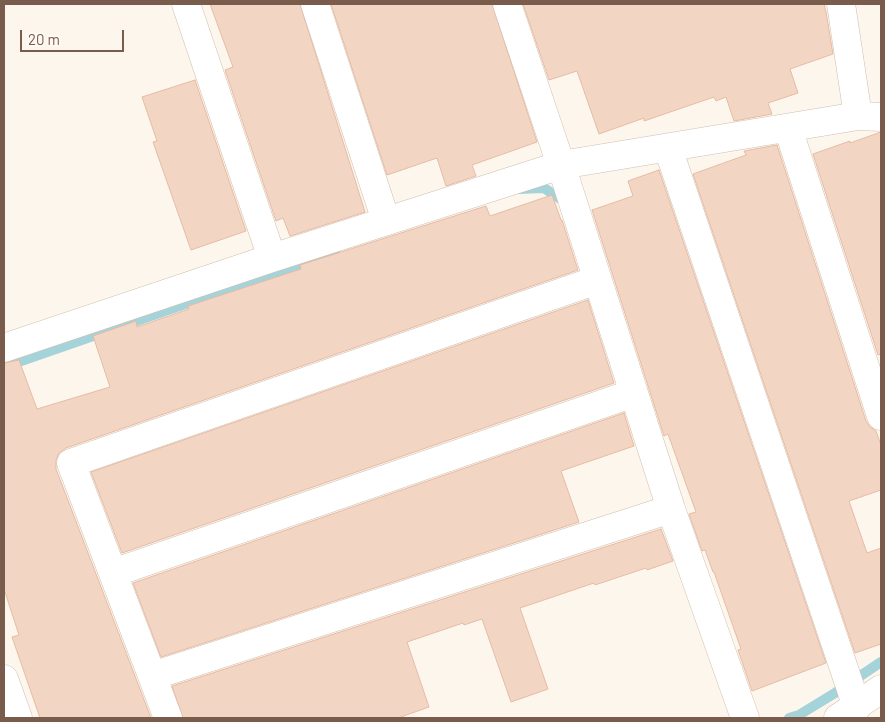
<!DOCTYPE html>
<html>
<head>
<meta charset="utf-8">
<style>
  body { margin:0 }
  #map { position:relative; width:885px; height:722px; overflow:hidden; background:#fdf6ec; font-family:Barlow,sans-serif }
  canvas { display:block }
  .frame { position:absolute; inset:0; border:5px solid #7a5c4d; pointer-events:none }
  .scale { position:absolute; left:20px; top:30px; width:104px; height:22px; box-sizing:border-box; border:2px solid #7a5c4d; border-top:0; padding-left:6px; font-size:15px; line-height:18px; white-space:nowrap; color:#7a5c4d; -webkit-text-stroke:4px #fffaf3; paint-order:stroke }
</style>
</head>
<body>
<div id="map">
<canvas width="885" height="722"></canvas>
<div class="frame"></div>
<div class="scale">20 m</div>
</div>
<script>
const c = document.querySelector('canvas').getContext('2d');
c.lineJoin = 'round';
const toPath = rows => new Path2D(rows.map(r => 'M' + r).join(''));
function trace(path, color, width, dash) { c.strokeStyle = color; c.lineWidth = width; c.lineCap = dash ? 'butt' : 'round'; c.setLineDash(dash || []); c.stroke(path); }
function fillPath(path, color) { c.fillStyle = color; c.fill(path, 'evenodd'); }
const stream = toPath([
  [519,189,544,188,562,200],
  [4,367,335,252],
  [789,718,799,715,835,693,881,662]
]);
const building = toPath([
  [210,4,300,4,365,212,290,236,283,218,276,221,225,70,233,67,210,4],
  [331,4,492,4,537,142,472,165,476,176,446,186,437,158,387,175,331,4],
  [523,4,824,4,826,12,833,54,790,69,798,93,768,103,772,114,734,121,726,97,716,101,714,97,644,121,644,118,599,134,577,71,549,80,523,4],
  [195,80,246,231,191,250,153,142,157,141,142,97,195,80],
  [881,132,881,354,878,355,813,154,850,141,850,143,881,132],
  [777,145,866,421,870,427,876,431,881,445,881,490,849,501,867,553,881,548,881,644,855,653,693,174,746,155,744,151,777,145],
  [659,170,826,663,752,691,738,650,741,649,714,572,713,572,705,550,702,551,689,514,696,512,668,434,664,436,592,210,633,196,628,181,659,170],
  [552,195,561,220,562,220,578,270,66,448,59,453,56,460,56,469,151,718,40,718,12,637,19,635,4,589,4,363,19,360,37,409,110,387,93,336,136,321,137,327,189,309,188,306,301,269,300,265,486,206,490,216,552,195],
  [588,300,614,383,122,553,91,472,588,300],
  [624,413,634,446,561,471,579,522,161,657,133,583,624,413],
  [661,529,673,561,647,570,646,568,595,585,594,583,520,608,548,689,511,702,482,619,464,625,463,623,407,642,429,707,398,718,183,718,172,686,661,529]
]);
const minor = toPath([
  [186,4,272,258],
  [315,4,386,221],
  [507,4,561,165,671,509,745,718],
  [841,4,858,116,881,117],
  [788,128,881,416],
  [668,148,857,707],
  [4,348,272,258,561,165,858,116],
  [113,573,634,393],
  [152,676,671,509],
  [4,679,18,718],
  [168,718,71,463,597,280],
  [838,718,881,689]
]);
trace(stream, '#a5d3da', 10);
fillPath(building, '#f3d5c3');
trace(building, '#e6bba3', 1);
trace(minor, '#d1beb0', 29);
trace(minor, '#fff', 28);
</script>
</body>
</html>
